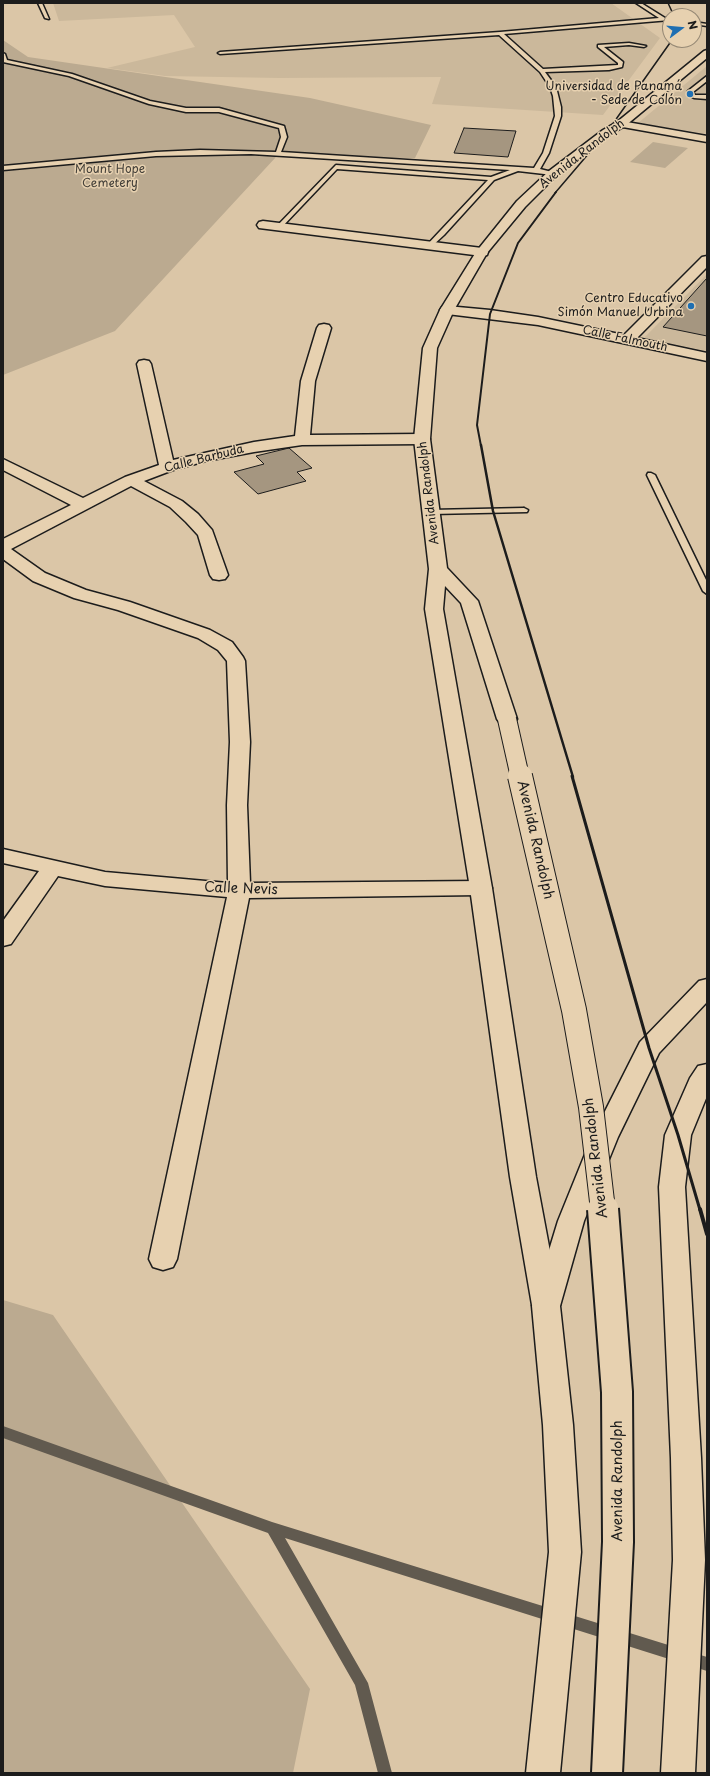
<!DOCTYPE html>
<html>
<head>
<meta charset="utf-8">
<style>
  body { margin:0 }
  #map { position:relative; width:710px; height:1776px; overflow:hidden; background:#dbc6a7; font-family:"Playpen Sans",sans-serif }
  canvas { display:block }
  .frame { position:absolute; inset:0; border:4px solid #1c1c1c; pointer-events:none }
  .north { position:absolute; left:662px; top:8px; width:40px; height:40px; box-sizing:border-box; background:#e7d1b0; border:1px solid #968975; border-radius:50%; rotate:74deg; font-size:11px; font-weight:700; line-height:16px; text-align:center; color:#1c1c1c }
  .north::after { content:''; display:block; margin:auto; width:14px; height:18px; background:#1f6fb2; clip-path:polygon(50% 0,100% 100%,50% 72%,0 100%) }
</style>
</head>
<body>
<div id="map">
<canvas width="710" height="1776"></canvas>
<div class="frame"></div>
<div class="north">N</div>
</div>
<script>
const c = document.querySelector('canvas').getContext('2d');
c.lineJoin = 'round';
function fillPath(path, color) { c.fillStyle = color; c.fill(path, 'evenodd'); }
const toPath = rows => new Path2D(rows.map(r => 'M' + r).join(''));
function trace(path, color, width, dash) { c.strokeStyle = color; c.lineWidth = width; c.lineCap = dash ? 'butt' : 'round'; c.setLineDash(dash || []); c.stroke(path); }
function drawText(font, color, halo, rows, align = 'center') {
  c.font = font + ' "Playpen Sans",sans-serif'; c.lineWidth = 3; c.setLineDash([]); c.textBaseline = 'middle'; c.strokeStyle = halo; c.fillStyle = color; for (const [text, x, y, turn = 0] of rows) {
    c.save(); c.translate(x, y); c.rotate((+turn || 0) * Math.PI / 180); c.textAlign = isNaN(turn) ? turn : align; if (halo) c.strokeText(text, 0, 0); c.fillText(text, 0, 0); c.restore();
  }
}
const built = toPath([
  [53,3,611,3,660,38,603,115,432,104,441,77,279,78,165,76,107,68,195,47,174,15,59,21],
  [707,66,707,134,638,123],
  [707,274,707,351,644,338]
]);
const green = toPath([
  [3,40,28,57,310,98,431,125,415,158,276,157,115,331,3,375],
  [653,142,688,148,665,168,630,162],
  [3,1300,53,1315,310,1689,293,1773,3,1773]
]);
const stream = toPath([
  [3,1426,272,1522,707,1657,707,1671,285,1538,368,1683,392,1773,378,1773,355,1685,268,1533,3,1438,3,1426]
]);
const building = toPath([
  [464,128,516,131,508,157,454,153,464,128],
  [707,278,707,336,663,327,707,278],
  [289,448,312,468,297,472,306,481,258,494,234,472,264,464,256,456,289,448]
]);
const service = toPath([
  [38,3,42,3,49,19,45,18,38,3],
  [636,3,641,3,665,18,670,18,670,20,504,34,543,69,618,65,618,63,598,47,598,45,629,43,646,46,644,47,629,45,604,47,623,62,622,67,609,70,545,72,556,87,561,107,561,116,549,153,540,169,556,173,553,175,518,171,494,180,444,235,431,247,426,246,488,180,337,169,281,228,276,227,336,165,491,177,510,170,251,154,156,156,3,170,3,166,156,152,200,150,276,152,281,137,279,128,219,112,186,112,149,104,69,76,3,62,3,53,5,54,7,60,72,74,150,101,186,108,219,108,284,126,287,137,281,152,534,168,543,153,555,116,553,96,550,87,540,72,499,35,220,54,218,53,220,52,500,32,659,18,636,3],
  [694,22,707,24,707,26,694,24,694,22],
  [707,76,707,81,693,92,695,95,707,95,707,99,694,98,688,95,688,91,707,76],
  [648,473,651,473,655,475,707,582,707,594,703,591,647,475,648,473],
  [524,508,528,510,527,512,431,514,427,512,431,510,524,508]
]);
const minor = toPath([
  [621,121,707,136,707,142,617,126,616,124,617,122,621,121],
  [263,221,482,248,487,249,488,252,487,255,482,256,259,228,257,225,259,222,263,221],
  [707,256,707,267,637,338,707,353,707,361,538,325,447,314,442,313,440,310,442,307,447,306,490,310,538,317,624,335,702,257,707,256],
  [324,324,329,325,331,328,315,381,310,435,422,434,427,436,430,439,427,442,422,444,302,445,254,452,206,461,173,470,144,481,182,501,198,514,212,530,228,575,225,579,219,580,213,579,210,575,198,535,186,522,170,507,131,486,11,549,45,573,86,590,130,602,210,630,232,642,243,657,245,661,250,742,247,805,250,883,481,881,489,883,492,888,489,893,481,895,249,898,177,1259,173,1267,163,1270,153,1267,149,1259,227,897,105,886,58,876,11,944,3,946,3,921,39,871,3,863,3,849,105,872,228,883,227,805,230,742,227,661,218,650,198,638,118,610,74,598,33,581,3,559,3,539,71,505,3,470,3,459,83,498,125,477,159,465,137,364,139,361,144,360,149,361,151,364,173,460,254,442,295,436,301,381,317,328,319,325,324,324]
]);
const secondary = toPath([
  [707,50,707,58,625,126,611,134,557,175,525,207,487,253,454,310,437,348,430,439,447,568,478,601,517,719,514,723,507,725,500,723,497,719,461,603,445,586,443,609,492,888,536,1177,560,1305,556,1313,546,1317,536,1313,532,1305,510,1177,470,888,425,609,429,569,414,439,423,348,440,310,476,252,517,201,549,171,603,130,617,122,704,51,707,50]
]);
const primary = toPath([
  [707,979,707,1002,659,1053,618,1137,584,1221,560,1306,573,1425,581,1552,560,1773,526,1773,549,1552,543,1425,532,1306,558,1221,592,1137,637,1048,640,1042,699,981,707,979],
  [707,1064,707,1096,691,1135,685,1187,701,1458,705,1560,695,1773,661,1773,673,1560,671,1458,659,1187,665,1135,690,1078,698,1066,707,1064]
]);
const railFar4 = toPath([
  [668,3,674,16],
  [555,193,607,132,672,40]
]);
const railFar3 = toPath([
  [481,446,477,425,490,314,518,243,556,192]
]);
const railFar2 = toPath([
  [481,445,493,511,573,777]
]);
const railFar1 = toPath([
  [572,776,649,1048,678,1135,700,1210]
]);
const rail = toPath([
  [700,1209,707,1234]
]);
const secondaryBridgeFar2 = toPath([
  [507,719,520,777]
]);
const secondaryBridgeFar1 = toPath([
  [520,776,574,1010,591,1107,603,1210]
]);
const secondaryBridge = toPath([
  [603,1209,617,1392,618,1542,607,1773]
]);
const markers = [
  [690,94,4,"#1f6fb2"],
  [691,306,4,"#1f6fb2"]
];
const farPoinames = [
  ["Universidad de Panamá",682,87],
  ["- Sede de Colón",682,101],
  ["Centro Educativo",683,299],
  ["Simón Manuel Urbina",683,313]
];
const farStreetnames = [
  ["Avenida Randolph",582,154,-38],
  ["Calle Falmouth",625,339,12],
  ["Calle Barbuda",204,459,-14],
  ["Avenida Randolph",429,493,-97]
];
const farParknames = [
  ["Mount Hope",110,170],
  ["Cemetery",110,184]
];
const streetNames = [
  ["Avenida Randolph",535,840,77],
  ["Calle Nevis",241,889,2],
  ["Avenida Randolph",596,1158,-97],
  ["Avenida Randolph",618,1481,-90]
];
fillPath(built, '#cbb89b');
fillPath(green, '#bbaa90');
fillPath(stream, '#615a4f');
fillPath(building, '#a59680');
trace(building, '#1c1c1c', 1);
trace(service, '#1c1c1c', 3);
trace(minor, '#1c1c1c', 3);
trace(secondary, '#1c1c1c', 3);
trace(primary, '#1c1c1c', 3);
fillPath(service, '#e7d1b0');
fillPath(minor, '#e7d1b0');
fillPath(secondary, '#e7d1b0');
fillPath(primary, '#e7d1b0');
trace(railFar4, '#1c1c1c', 1.5);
trace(railFar3, '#1c1c1c', 2);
trace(railFar2, '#1c1c1c', 2.5);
trace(railFar1, '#1c1c1c', 3);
trace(rail, '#1c1c1c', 4);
trace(secondaryBridgeFar2, '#1c1c1c', 20, []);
trace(secondaryBridgeFar1, '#1c1c1c', 26, []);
trace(secondaryBridge, '#1c1c1c', 34, []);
trace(secondaryBridgeFar2, '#e7d1b0', 18);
trace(secondaryBridgeFar1, '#e7d1b0', 24);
trace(secondaryBridge, '#e7d1b0', 30);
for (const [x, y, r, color] of markers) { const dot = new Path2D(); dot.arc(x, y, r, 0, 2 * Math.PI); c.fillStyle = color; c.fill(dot); trace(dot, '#e7d1b0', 1.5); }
drawText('12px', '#1c1c1c', '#e7d1b0', farPoinames, 'right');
drawText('12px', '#1c1c1c', '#e7d1b0', farStreetnames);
drawText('12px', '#444039', '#e7d1b0', farParknames);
drawText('14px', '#1c1c1c', '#e7d1b0', streetNames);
</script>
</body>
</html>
